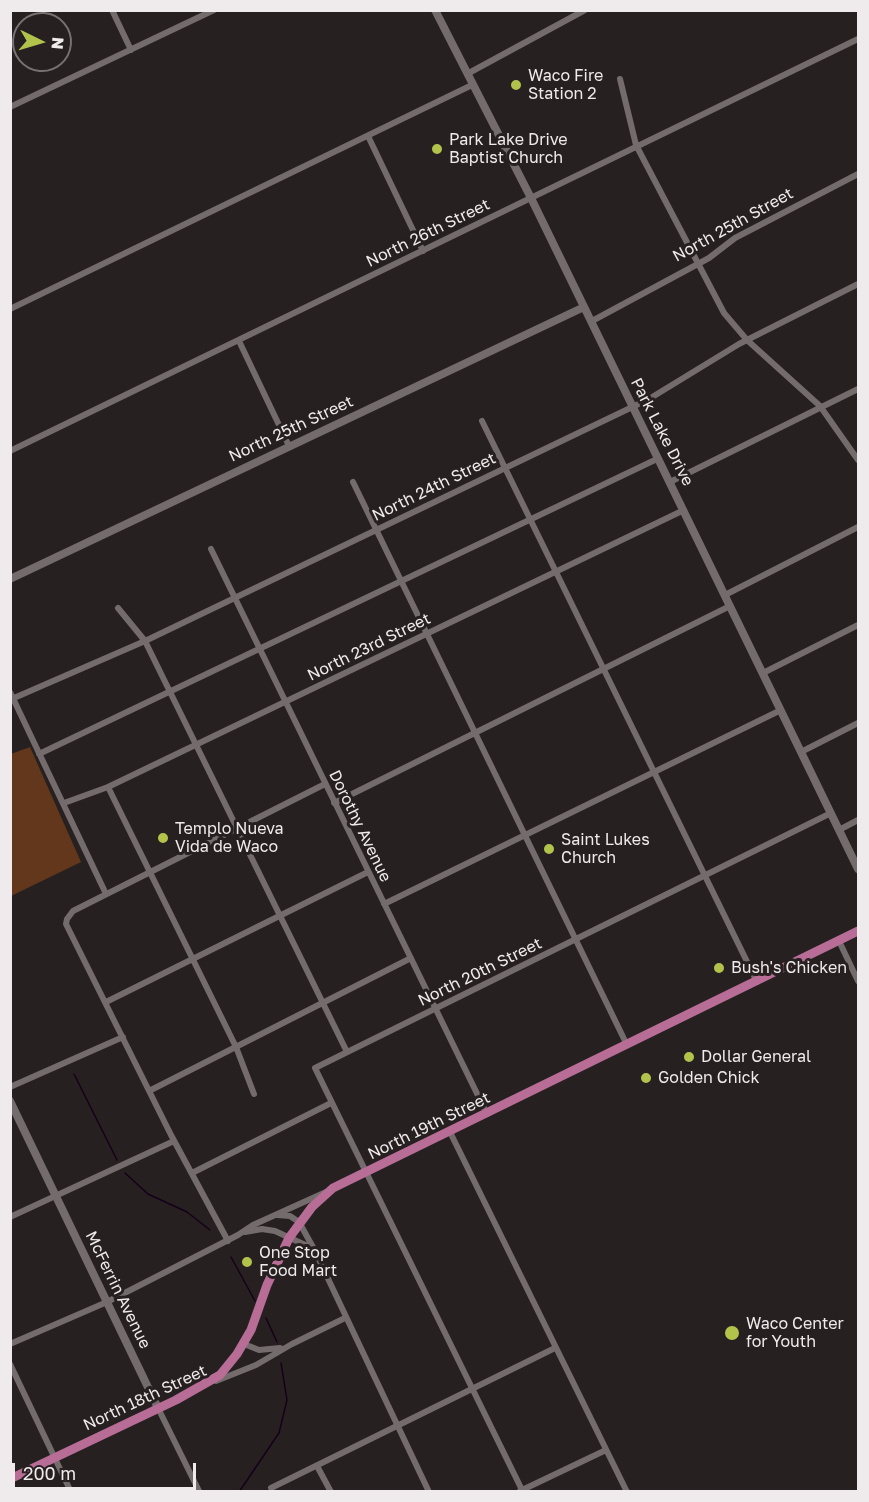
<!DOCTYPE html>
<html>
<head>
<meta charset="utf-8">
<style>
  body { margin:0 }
  #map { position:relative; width:869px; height:1502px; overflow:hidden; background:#272021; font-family:"Golos Text",sans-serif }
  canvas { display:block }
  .frame { position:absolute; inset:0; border:12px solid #efeaeb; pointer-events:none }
  .north { position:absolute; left:12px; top:12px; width:60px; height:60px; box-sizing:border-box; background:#272021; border:2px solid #777172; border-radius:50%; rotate:95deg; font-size:16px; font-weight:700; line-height:24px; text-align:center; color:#efeaeb }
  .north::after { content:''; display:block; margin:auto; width:21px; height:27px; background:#b2c34c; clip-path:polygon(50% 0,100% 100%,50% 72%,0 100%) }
  .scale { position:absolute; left:12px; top:1463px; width:184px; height:27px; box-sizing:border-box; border:3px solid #efeaeb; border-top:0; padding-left:8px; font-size:18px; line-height:21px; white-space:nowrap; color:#efeaeb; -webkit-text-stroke:4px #272021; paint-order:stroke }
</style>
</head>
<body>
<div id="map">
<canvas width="869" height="1502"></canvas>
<div class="frame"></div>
<div class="north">N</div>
<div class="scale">200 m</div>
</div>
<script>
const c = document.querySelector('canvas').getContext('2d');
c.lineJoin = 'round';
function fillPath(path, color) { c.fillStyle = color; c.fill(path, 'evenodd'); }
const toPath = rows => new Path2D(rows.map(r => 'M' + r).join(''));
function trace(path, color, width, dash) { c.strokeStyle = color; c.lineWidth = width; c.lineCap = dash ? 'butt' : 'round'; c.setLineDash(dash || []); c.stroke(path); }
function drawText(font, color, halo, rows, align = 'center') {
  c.font = font + ' "Golos Text",sans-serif'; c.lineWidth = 6; c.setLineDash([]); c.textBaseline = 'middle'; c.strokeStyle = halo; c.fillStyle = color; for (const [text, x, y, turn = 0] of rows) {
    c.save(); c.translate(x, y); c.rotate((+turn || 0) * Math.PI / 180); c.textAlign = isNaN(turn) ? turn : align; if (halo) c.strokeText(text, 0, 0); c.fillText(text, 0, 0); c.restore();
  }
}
const green = toPath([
  [30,747,81,862,11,896,11,754]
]);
const stream = toPath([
  [74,1074,117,1160],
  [125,1173,148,1194,187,1212,210,1230],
  [231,1257,255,1301],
  [266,1318,277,1342],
  [239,1492,279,1433,287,1400,281,1363]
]);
const street = toPath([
  [112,10,131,50],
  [467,74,585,10],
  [620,79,636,145,724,313,747,340,820,406,858,460],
  [10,107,214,10],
  [368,136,423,251],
  [10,309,472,85],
  [592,321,709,258,735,238,858,174],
  [239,341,289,446],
  [482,421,757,982],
  [10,451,858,39],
  [353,482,627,1045],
  [670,482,858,389],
  [211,549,487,1114],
  [725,595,858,527],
  [118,608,145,641,347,1052],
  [763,673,858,625],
  [10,692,106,894],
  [14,698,145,641,649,399,739,344,858,284],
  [801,752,858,723],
  [39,754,657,459],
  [108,787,236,1047,254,1094],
  [64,803,108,787,684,510],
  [334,803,730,606],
  [839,830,858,820],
  [384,904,781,710],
  [839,941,858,981],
  [106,1002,368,872],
  [10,1087,123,1037],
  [149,1091,411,958],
  [450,1132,627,1492],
  [192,1173,331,1103],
  [10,1217,174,1141],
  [245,1232,262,1229,275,1231,314,1249,299,1222,290,1216,277,1215],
  [228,1241,171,1135,66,924,67,919,73,911,325,784],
  [314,1249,429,1492],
  [10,1344,107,1302,238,1235,253,1225,326,1192],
  [244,1344,259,1350,280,1348],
  [10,1364,71,1492],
  [216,1381,256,1365,292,1344,345,1318],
  [158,1408,199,1491],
  [317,1466,331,1492],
  [271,1488,555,1348],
  [520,1491,606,1450],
  [523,1492,315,1068,831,813]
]);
const secondary = toPath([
  [435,10,531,198,858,869],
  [10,579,584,307],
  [10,1101,158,1408]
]);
const primary = toPath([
  [10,1479,176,1400,220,1375,237,1354,251,1330,267,1285,289,1238,312,1207,333,1188,858,931]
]);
const markers = [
  [516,85,6,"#b2c34c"],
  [437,149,6,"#b2c34c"],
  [163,838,6,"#b2c34c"],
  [549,849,6,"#b2c34c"],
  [719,968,6,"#b2c34c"],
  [689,1057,6,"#b2c34c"],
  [646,1078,6,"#b2c34c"],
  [247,1262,6,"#b2c34c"],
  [732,1333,8,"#b2c34c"]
];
const poiNames = [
  ["Waco Fire",528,76],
  ["Station 2",528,94],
  ["Park Lake Drive",449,140],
  ["Baptist Church",449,158],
  ["Templo Nueva",175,829],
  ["Vida de Waco",175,847],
  ["Saint Lukes",561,840],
  ["Church",561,858],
  ["Bush's Chicken",731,968],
  ["Dollar General",701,1057],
  ["Golden Chick",658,1078],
  ["One Stop",259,1253],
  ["Food Mart",259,1271],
  ["Waco Center",746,1324],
  ["for Youth",746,1342]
];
const streetNames = [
  ["North 25th Street",733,225,-29],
  ["North 26th Street",428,233,-26],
  ["North 25th Street",291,429,-25],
  ["Park Lake Drive",662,432,63],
  ["North 24th Street",434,487,-26],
  ["North 23rd Street",369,647,-26],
  ["Dorothy Avenue",360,826,64],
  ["North 20th Street",480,972,-26],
  ["North 19th Street",429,1126,-26],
  ["McFerrin Avenue",118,1290,64],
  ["North 18th Street",145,1398,-25]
];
fillPath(green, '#62371b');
trace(stream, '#150018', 1.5);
trace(street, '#736b6c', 6);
trace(secondary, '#736b6c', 8);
trace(primary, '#b76d95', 9);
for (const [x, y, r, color] of markers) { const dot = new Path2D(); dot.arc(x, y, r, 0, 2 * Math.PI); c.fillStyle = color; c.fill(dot); trace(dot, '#272021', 2); }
drawText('16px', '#efeaeb', '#272021', poiNames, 'left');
drawText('16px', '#efeaeb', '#272021', streetNames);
</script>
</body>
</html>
